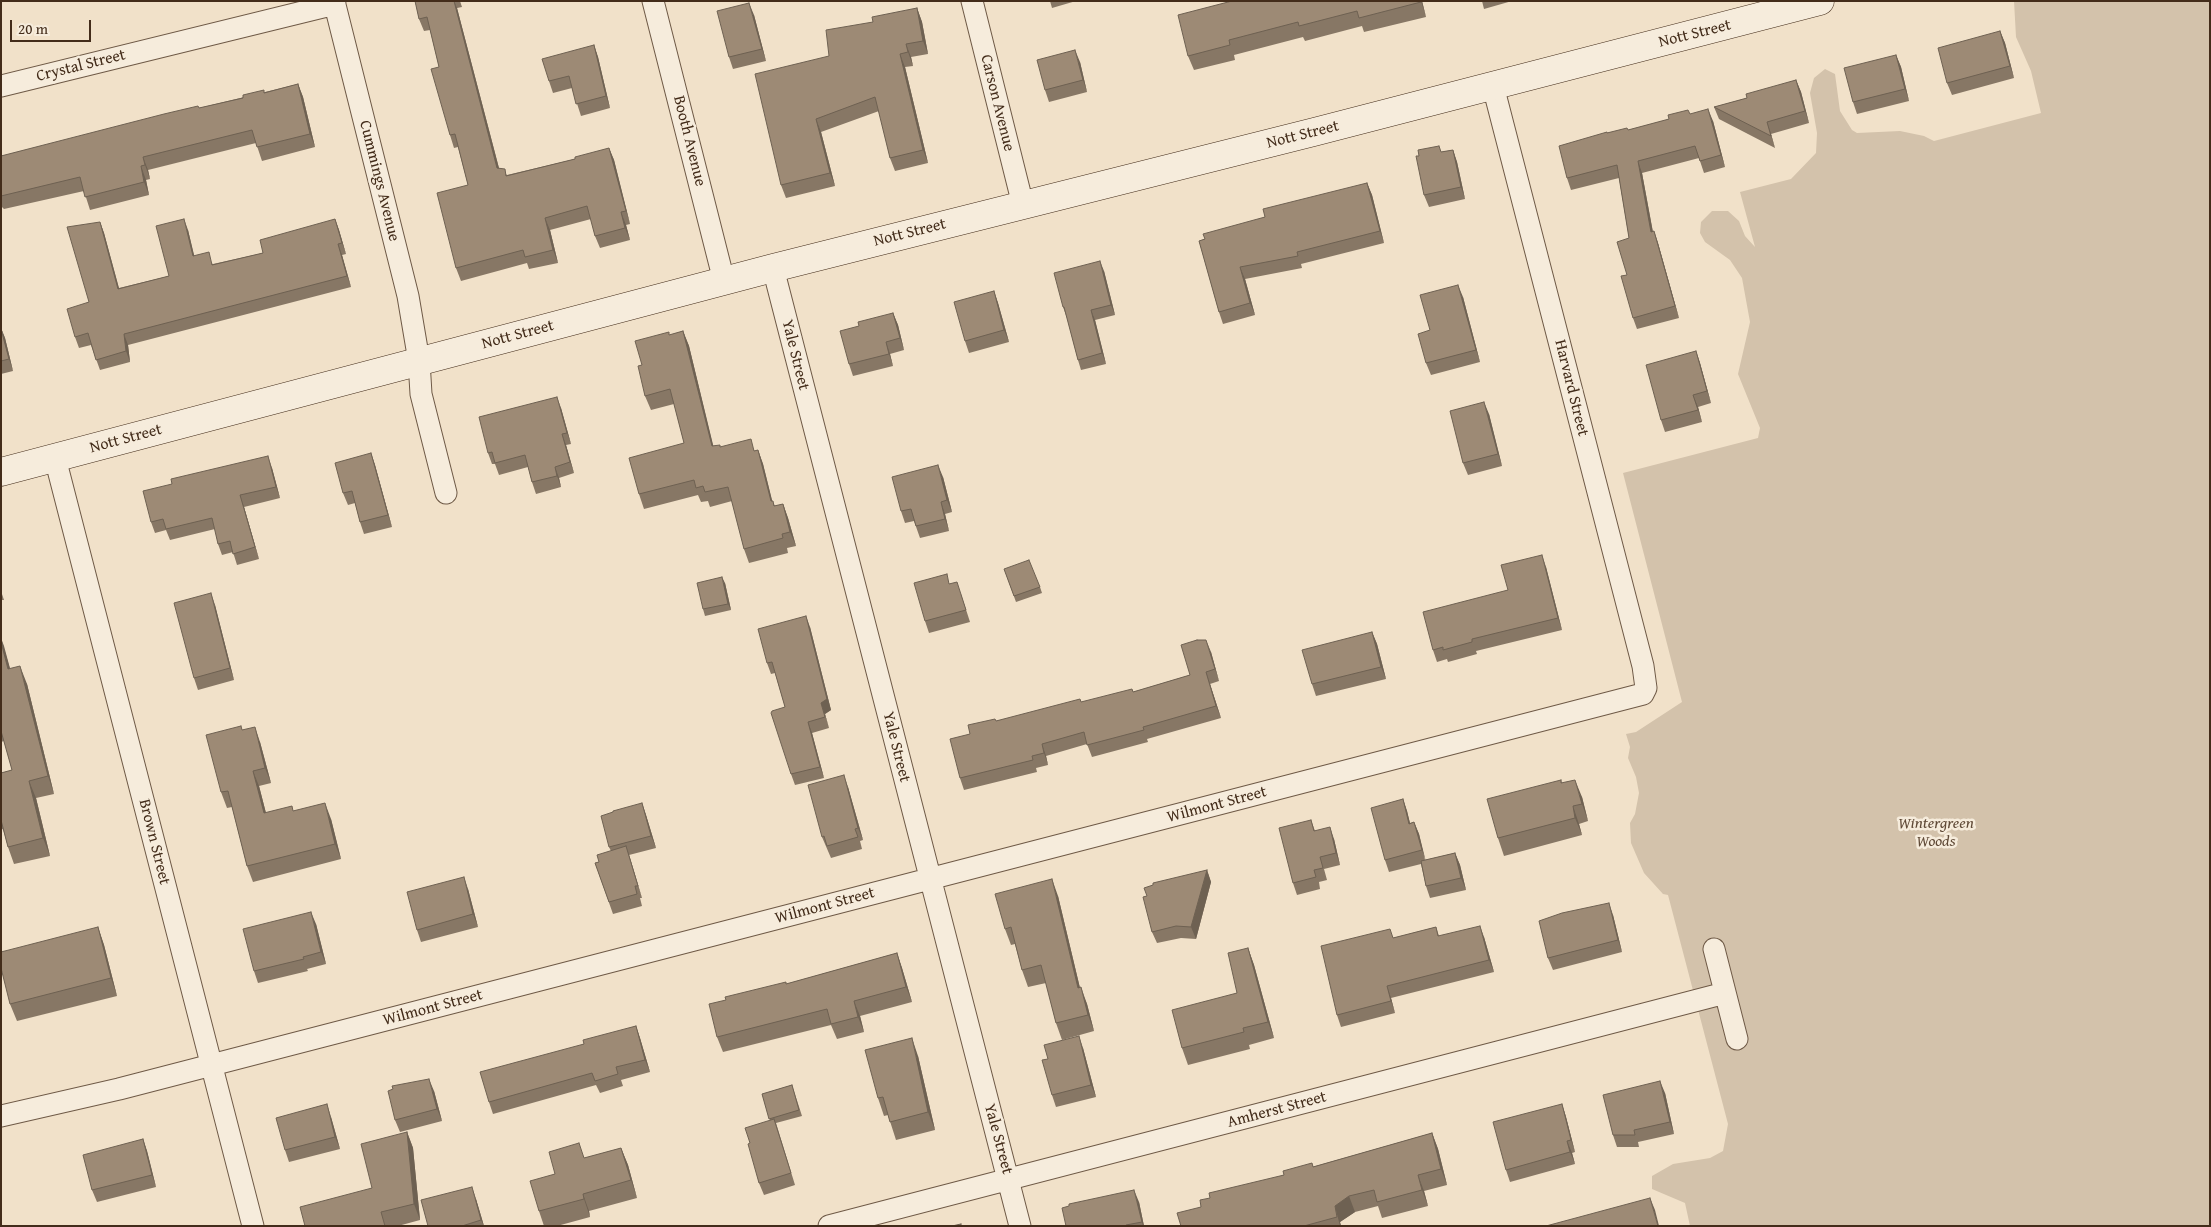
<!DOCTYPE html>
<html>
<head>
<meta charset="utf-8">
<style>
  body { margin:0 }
  #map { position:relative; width:2211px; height:1227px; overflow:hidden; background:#f1e1c9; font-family:"Gentium Book Plus",serif }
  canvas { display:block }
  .frame { position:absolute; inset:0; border:2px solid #432c1a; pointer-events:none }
  .scale { position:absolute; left:10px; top:20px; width:81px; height:22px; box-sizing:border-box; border:2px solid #432c1a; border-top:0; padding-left:6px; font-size:15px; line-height:18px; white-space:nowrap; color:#432c1a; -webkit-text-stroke:4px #f6ecdc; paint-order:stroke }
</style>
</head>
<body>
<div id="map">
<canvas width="2211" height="1227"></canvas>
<div class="frame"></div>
<div class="scale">20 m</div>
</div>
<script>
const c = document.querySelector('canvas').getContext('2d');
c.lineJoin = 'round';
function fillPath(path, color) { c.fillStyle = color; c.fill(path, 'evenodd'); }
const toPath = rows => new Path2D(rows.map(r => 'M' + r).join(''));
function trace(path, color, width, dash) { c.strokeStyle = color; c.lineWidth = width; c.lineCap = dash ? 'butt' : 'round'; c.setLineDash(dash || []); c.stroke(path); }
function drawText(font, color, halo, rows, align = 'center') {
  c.font = font + ' "Gentium Book Plus",serif'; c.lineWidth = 5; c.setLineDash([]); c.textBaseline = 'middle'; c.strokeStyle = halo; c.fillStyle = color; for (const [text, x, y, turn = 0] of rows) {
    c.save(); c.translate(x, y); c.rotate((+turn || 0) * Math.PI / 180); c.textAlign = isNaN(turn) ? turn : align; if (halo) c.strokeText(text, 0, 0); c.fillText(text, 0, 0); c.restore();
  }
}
const green = toPath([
  [2014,1,2210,1,2210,1226,1690,1226,1685,1203,1652,1189,1652,1176,1673,1164,1710,1158,1723,1151,1728,1124,1668,895,1663,894,1644,873,1631,843,1630,823,1635,814,1639,793,1636,777,1628,758,1630,747,1626,734,1636,732,1682,702,1623,473,1758,438,1760,428,1738,374,1750,322,1742,278,1730,260,1705,242,1700,233,1701,222,1712,211,1728,211,1739,221,1745,236,1755,247,1740,192,1791,179,1816,153,1817,133,1810,93,1814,78,1825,69,1835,74,1840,111,1852,130,1857,133,1900,131,1924,136,1934,141,2041,113,2031,71,2016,37]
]);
const street = toPath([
  [334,1,408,296,419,361,421,394,446,493],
  [653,1,724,281],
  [972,1,1023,205],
  [1,86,335,4],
  [773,268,1020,1226],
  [55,458,253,1226],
  [1714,949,1737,1039],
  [1,1116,119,1089,1643,694,1646,688,1643,666,1493,86],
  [829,1226,1725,993]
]);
const secondary = toPath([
  [1,472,773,268,1314,132,1820,1]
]);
const wall = toPath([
  [415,1,460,1,462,7,457,8,499,168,507,175,575,159,609,148,614,160,630,224,626,225,630,240,600,248,595,236,591,219,550,230,558,263,529,269,527,263,461,281,456,268,468,185,458,147,454,148,450,135,439,67,430,30,424,31,419,19],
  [1050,1,1076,1,1052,8],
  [1232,1,1422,1,1426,17,1364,32,1362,26,1305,41,1303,37,1234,55,1235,60,1194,70,1188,56],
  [1482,1,1512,1,1484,9],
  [917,8,922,22,928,54,911,57,913,66,905,67,928,163,895,171,890,158,879,111,821,132,835,186,786,198,781,185,829,56,873,22],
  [754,15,766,61,733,69,729,57],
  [2000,31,2005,43,2014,78,1952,95,1947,83],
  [594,45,598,57,610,108,581,116,572,88,553,93,549,81],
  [1896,55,1901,67,1909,101,1857,114,1853,102],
  [1080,62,1087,92,1049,102,1045,90],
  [1796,80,1801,92,1809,123,1771,134,1775,148,1719,119,1714,107,1747,98],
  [298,84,303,97,315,147,262,161,256,143,148,170,150,179,146,180,149,195,90,210,84,191,4,209,1,206,1,156],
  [1690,114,1713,121,1725,167,1704,173,1699,158,1642,173,1653,232,1654,231,1658,243,1679,318,1637,329,1633,318,1627,275,1629,238,1619,178,1571,190,1567,178,1607,133,1628,130],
  [1453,150,1457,162,1465,199,1429,207,1424,195,1441,152],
  [1367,183,1372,195,1384,243,1301,264,1302,268,1245,279,1255,315,1223,324,1219,312,1199,241,1265,217],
  [335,219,339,230,346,254,342,255,351,287,128,345,130,362,100,370,91,345,79,348,75,337,89,302,100,222,104,233,119,288,169,276,188,230,194,256,213,264,263,253],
  [1104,271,1115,315,1095,320,1106,364,1081,370,1078,360,1067,318,1063,307],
  [994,291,998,303,1009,342,969,353,965,341],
  [1463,297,1480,362,1431,375,1426,363,1430,330],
  [893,313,898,325,904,350,890,354,893,366,853,376,849,364,859,326],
  [1,328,5,338,13,371,1,374],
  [683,331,689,346,713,446,756,451,758,450,763,464,772,501,775,506,783,504,788,518,796,546,787,548,788,553,749,563,744,549,732,501,710,507,708,501,701,502,698,495,644,509,639,494,684,443,674,404,651,410,645,396,642,365,670,335],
  [1696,351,1700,363,1711,403,1698,407,1702,422,1665,432,1661,420],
  [561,408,571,444,566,445,574,473,559,478,561,487,536,494,532,482,528,467,499,475,495,464,492,464,488,453],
  [1489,414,1502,466,1468,475,1463,463],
  [371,453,375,465,392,527,364,534,360,522,355,503,348,505,343,493],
  [272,468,280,498,244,507,259,559,237,565,233,552,222,555,218,544,215,529,170,540,166,530,155,533,151,522],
  [943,477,952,512,945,514,949,531,920,538,914,521,905,523,901,511],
  [1546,567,1562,630,1476,651,1477,654,1448,662,1447,659,1437,662,1433,650,1508,590],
  [1004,569,1040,587,1042,593,1016,602],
  [725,583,731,610,705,616,703,609],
  [1,591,4,600,1,600],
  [961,594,970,622,929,633,925,621],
  [215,605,234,680,198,690,194,678],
  [810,627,831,710,825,714,829,728,812,733,824,778,795,785,791,774,785,707,775,673,771,674,767,663],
  [1372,632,1377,644,1386,679,1316,696,1312,684],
  [1,638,10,669,27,684,54,794,36,798,50,856,14,864,8,847,3,829,1,830,1,773,12,770,4,741,1,742],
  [1211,652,1219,681,1210,684,1221,718,1147,739,1148,742,1092,757,1087,744,1046,756,1048,765,1036,768,1037,772,964,790,960,778,996,721,1133,692,1190,675],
  [243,730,260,742,271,783,259,786,266,813,294,811,331,819,341,859,253,882,247,866,232,807,227,808,221,792],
  [1561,780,1562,783,1582,797,1588,821,1579,824,1582,835,1504,856,1498,838],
  [848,787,863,840,860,841,862,849,831,858,822,837],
  [1403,799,1407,811,1410,823,1414,822,1419,834,1425,860,1455,853,1460,865,1466,890,1430,898,1426,886,1421,864,1389,872,1385,860],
  [642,803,646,815,656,848,629,855,642,898,640,898,642,906,613,914,595,863,599,862,611,851,609,847],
  [1311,820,1315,831,1334,839,1340,865,1324,869,1327,880,1319,882,1320,889,1297,895,1293,883],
  [1207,870,1211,882,1196,939,1181,938,1157,943,1152,932,1147,896],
  [468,889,478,927,421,942,417,930],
  [1058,896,1080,988,1087,1004,1094,1031,1062,1040,1056,1023,1046,983,1028,987,1022,970,1015,944,1011,945,1005,929],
  [1613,915,1622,952,1553,970,1548,958],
  [316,924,326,964,307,969,308,971,258,983,254,971],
  [98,927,104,945,117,996,17,1021,10,1004],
  [1436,927,1439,936,1484,937,1494,972,1391,998,1395,1013,1341,1027,1337,1015,1393,938],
  [1248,948,1254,965,1274,1038,1249,1045,1250,1049,1188,1065,1182,1048,1237,993],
  [897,953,902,968,912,1002,860,1016,864,1032,837,1039,831,1025,723,1052,717,1037,786,984],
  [636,1026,640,1038,650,1072,621,1080,623,1086,600,1093,596,1085,493,1114,489,1102,584,1044],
  [1083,1048,1096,1097,1056,1107,1052,1095],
  [918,1056,935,1130,896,1140,888,1115,884,1116,878,1098],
  [792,1085,802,1116,776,1123,795,1185,764,1195,759,1183,750,1143,770,1120,762,1094],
  [434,1091,442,1121,400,1132,395,1120],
  [1665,1093,1674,1134,1638,1142,1639,1147,1617,1147,1613,1135],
  [1562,1104,1566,1117,1575,1152,1572,1153,1575,1164,1510,1182,1506,1170],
  [331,1117,340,1149,289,1162,285,1150],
  [407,1132,413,1148,420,1220,398,1226,305,1226,372,1188],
  [1432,1133,1438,1149,1447,1185,1424,1191,1428,1206,1382,1218,1378,1206,1355,1212,1340,1222,1341,1226,1181,1226,1201,1207,1210,1198,1284,1175],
  [143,1139,147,1151,156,1187,97,1202,92,1190],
  [621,1148,628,1165,637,1198,589,1211,590,1217,557,1226,544,1226,539,1211,555,1174,585,1158],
  [476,1199,484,1226,428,1226],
  [1139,1202,1144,1226,1066,1226]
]);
const shadedWall = toPath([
  [454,1,457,8,502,180,497,168],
  [1421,1,1422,1,1426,17],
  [749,3,754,15,766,61,762,49],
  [917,8,922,22,928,54,923,41],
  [2000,31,2005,43,2014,78,2010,66],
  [906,44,911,57,913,66,908,52],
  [594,45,598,57,610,108,606,96],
  [1075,50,1080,62,1087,92,1083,80],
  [900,54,905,67,928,163,923,150],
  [1896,55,1901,67,1909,101,1905,89],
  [1796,80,1801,92,1809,123,1805,111],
  [298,84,303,97,315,147,310,134],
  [1708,109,1713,121,1725,167,1721,155],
  [816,119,821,132,835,186,830,173],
  [1767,122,1771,134,1775,148,1771,136],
  [609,148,614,160,630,224,626,211],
  [1453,150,1457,162,1465,199,1461,187],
  [143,157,148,170,150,179,145,165],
  [1638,161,1642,173,1655,244,1651,232],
  [141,166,146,180,149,195,144,182],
  [1367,183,1372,195,1384,243,1380,231],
  [621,212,626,225,630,240,625,228],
  [545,218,550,230,558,263,553,250],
  [184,219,188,230,197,267,193,256],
  [335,219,339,230,346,254,342,243],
  [100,222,104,233,122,300,118,289],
  [1654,231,1658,243,1679,318,1675,306],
  [338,244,342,255,351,287,347,276],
  [1100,261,1104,271,1115,315,1111,305],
  [1240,267,1245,279,1255,315,1250,303],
  [1458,285,1463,297,1480,362,1476,350],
  [994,291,998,303,1009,342,1004,330],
  [1091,310,1095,320,1106,364,1102,353],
  [893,313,898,325,904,350,900,338],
  [1,328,5,338,13,371,9,359],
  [683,331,689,346,717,461,712,446],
  [124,334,128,345,130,362,126,351],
  [886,342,890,354,893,366,889,354],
  [1696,351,1700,363,1711,403,1707,391],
  [1693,395,1698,407,1702,422],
  [557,397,561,408,571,444,567,433],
  [1484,402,1489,414,1502,466,1498,454],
  [562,434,566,445,574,473,570,462],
  [758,450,763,464,776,516,771,501],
  [371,453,375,465,392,527,388,515],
  [268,456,272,468,280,498,276,487],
  [938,465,943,477,952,512,947,500],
  [555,467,559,478,561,487,557,476],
  [240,495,244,507,259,559,255,547],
  [941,502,945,514,949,531,945,519],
  [783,504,788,518,796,546,790,532],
  [1542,555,1546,567,1562,630,1558,618],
  [722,577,725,583,731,610,728,604],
  [211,593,215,605,234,680,230,668],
  [806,616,810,627,831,710,825,714,829,728,821,703],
  [1372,632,1377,644,1386,679,1381,667],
  [1,638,4,646,15,687,8,669,1,642],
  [1206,640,1211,652,1219,681,1215,669],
  [20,666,27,684,54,794,48,776],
  [1206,672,1210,684,1221,718,1216,706],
  [808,722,812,733,824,778,820,767],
  [255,727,260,742,271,783,265,768],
  [1042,744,1046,756,1048,765,1044,753],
  [253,771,259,786,270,829,264,813],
  [844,775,848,787,863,840,858,828],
  [1575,780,1582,797,1588,821,1582,804],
  [29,781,36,798,50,856,43,838],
  [1403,799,1407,811,1413,836,1409,824],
  [325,803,331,819,341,859,335,844],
  [642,803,646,815,656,848,651,836],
  [1573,806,1579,824,1582,835,1575,818],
  [1414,822,1419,834,1426,862,1422,850],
  [1330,827,1334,839,1340,865,1336,853],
  [626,846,630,858,642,898,638,886],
  [1455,853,1460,865,1466,890,1461,878],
  [1207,870,1211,882,1196,939,1191,927],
  [464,877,468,889,478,927,473,914],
  [1052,879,1058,896,1084,1005,1078,988],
  [1609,903,1613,915,1622,952,1618,940],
  [311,912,316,924,326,964,321,952],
  [1480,926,1484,937,1494,972,1489,960],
  [98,927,104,945,117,996,111,978],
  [1248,948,1254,965,1274,1038,1268,1022],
  [897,953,902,968,912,1002,906,987],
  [1387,986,1391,998,1395,1013,1391,1001],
  [1081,987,1087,1004,1094,1031,1088,1015],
  [854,1001,860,1016,864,1032,858,1017],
  [636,1026,640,1038,650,1072,645,1060],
  [1079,1036,1083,1048,1096,1097,1091,1085],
  [912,1038,918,1056,935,1130,928,1112],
  [429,1079,434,1091,442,1121,437,1109],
  [1660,1081,1665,1093,1674,1134,1670,1122],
  [327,1104,331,1117,340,1149,335,1137],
  [1562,1104,1566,1117,1575,1152,1571,1140],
  [407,1132,413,1148,420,1220,414,1204],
  [1432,1133,1438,1149,1447,1185,1441,1169],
  [143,1139,147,1151,156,1187,152,1175],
  [1567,1141,1572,1153,1575,1164,1570,1152],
  [621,1148,628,1165,637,1198,631,1180],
  [1418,1175,1424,1191,1428,1206,1422,1190],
  [472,1187,476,1199,484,1226,481,1220],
  [1134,1190,1139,1202,1144,1226,1143,1226],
  [583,1194,589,1211,590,1217,584,1199],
  [1349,1196,1355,1212,1340,1222,1341,1226,1340,1226,1335,1206],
  [1650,1198,1655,1210,1659,1226,1658,1226]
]);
const building = toPath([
  [415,1,454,1,497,168,505,169,506,176,575,159,575,157,609,148,626,211,621,212,625,228,595,236,587,206,545,218,553,250,525,257,523,250,456,268,437,193,468,185,455,134,450,135,431,69,439,67,427,17,419,19,415,1],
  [1232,1,1421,1,1421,2,1359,18,1357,11,1299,26,1298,22,1229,40,1230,45,1188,56,1178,15,1232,1],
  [749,3,762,49,729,57,717,11,749,3],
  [917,8,923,41,906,44,908,52,900,54,923,150,890,158,875,97,816,119,830,173,781,185,755,74,829,56,826,30,873,22,872,17,917,8],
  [2000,31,2010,66,1947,83,1938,48,2000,31],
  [594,45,606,96,576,104,569,76,549,81,542,59,594,45],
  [1075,50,1083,80,1045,90,1037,60,1075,50],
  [1896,55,1905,89,1853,102,1844,68,1896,55],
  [1796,80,1805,111,1767,122,1771,136,1714,107,1747,98,1746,94,1796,80],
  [298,84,310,134,257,147,252,130,143,157,145,165,141,166,144,182,85,197,80,177,1,196,1,156,164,114,198,106,199,108,243,98,243,95,264,90,264,93,298,84],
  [1708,109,1721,155,1700,161,1695,146,1638,161,1651,232,1654,231,1675,306,1633,318,1621,276,1627,275,1617,242,1629,238,1617,165,1567,178,1559,146,1607,132,1607,133,1627,128,1628,130,1669,119,1668,115,1688,110,1690,114,1708,109],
  [1439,146,1441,152,1453,150,1461,187,1424,195,1416,156,1419,156,1418,150,1439,146],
  [1367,183,1380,231,1297,252,1298,256,1240,267,1250,303,1219,312,1199,241,1205,239,1203,234,1265,217,1263,209,1367,183],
  [184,219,193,256,209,252,212,265,263,253,260,240,335,219,342,243,338,244,347,276,124,334,126,351,96,360,88,333,75,337,67,309,89,302,67,227,100,222,118,289,169,276,156,226,184,219],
  [1100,261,1111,305,1091,310,1102,353,1078,360,1064,307,1063,307,1054,273,1100,261],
  [1458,285,1476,350,1426,363,1418,334,1430,330,1420,295,1458,285],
  [994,291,1004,330,965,341,954,302,994,291],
  [893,313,900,338,886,342,889,354,849,364,840,331,859,326,858,322,893,313],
  [1,329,9,359,1,361,1,329],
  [683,331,712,446,720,445,720,447,751,439,754,451,758,450,771,501,773,501,774,506,783,504,790,532,782,534,783,538,744,549,728,487,705,492,703,486,696,488,694,480,639,494,629,458,684,443,670,389,645,396,638,366,642,365,635,341,669,332,669,335,683,331],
  [1696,351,1707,391,1693,395,1698,410,1661,420,1646,365,1696,351],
  [557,397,567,433,562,434,570,462,555,467,557,476,532,482,525,455,495,463,492,452,488,453,479,417,557,397],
  [1484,402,1498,454,1463,463,1450,411,1484,402],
  [371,453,388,515,360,522,352,491,343,493,335,463,371,453],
  [268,456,276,487,240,495,255,547,233,554,230,541,218,544,212,518,166,529,163,519,151,522,143,491,172,484,171,479,268,456],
  [938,465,947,500,941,502,945,519,916,526,911,509,901,511,892,477,938,465],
  [1542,555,1558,618,1472,639,1472,642,1443,650,1443,647,1433,650,1423,612,1508,590,1501,565,1542,555],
  [1029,560,1040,587,1014,596,1004,569,1029,560],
  [947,574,949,584,957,582,966,610,925,621,914,583,947,574],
  [722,577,728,604,703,609,697,583,722,577],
  [211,593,230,668,194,678,174,603,211,593],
  [806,616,827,699,821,703,825,717,808,722,820,767,791,774,771,713,772,711,785,707,772,662,767,663,758,629,806,616],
  [1372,632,1381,667,1312,684,1302,650,1372,632],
  [1197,640,1206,640,1215,669,1206,672,1216,706,1143,727,1144,730,1087,745,1084,732,1042,744,1044,753,1032,756,1033,760,960,778,950,739,970,734,968,725,995,719,996,721,1080,699,1081,702,1132,689,1133,692,1190,675,1181,645,1197,640],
  [1,642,8,669,20,666,48,776,29,781,43,838,8,847,1,820,1,773,12,770,1,731,1,642],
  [241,726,242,730,255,727,265,768,253,771,264,813,292,806,293,811,325,803,335,844,247,866,228,791,221,792,206,735,241,726],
  [844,775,858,828,855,829,858,837,827,846,824,836,822,837,808,785,844,775],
  [1561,780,1561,783,1575,780,1582,804,1573,806,1575,818,1498,838,1487,799,1561,780],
  [1403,799,1409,824,1414,822,1422,850,1385,860,1371,808,1403,799],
  [642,803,651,836,609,847,601,816,613,812,613,811,642,803],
  [1311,820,1314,831,1330,827,1336,853,1320,857,1323,868,1314,870,1316,877,1293,883,1279,828,1311,820],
  [626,846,638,886,635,886,637,894,609,902,595,863,599,862,597,855,626,846],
  [1455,853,1461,878,1426,886,1421,861,1455,853],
  [1207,870,1191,927,1176,926,1152,932,1143,897,1147,896,1144,888,1153,885,1153,883,1207,870],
  [464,877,473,914,417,930,407,892,464,877],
  [1052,879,1078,988,1081,987,1088,1015,1056,1023,1041,965,1022,970,1011,927,1005,929,995,894,1052,879],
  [1609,903,1618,940,1548,958,1539,921,1562,913,1609,903],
  [311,912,321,952,303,957,304,959,254,971,243,929,311,912],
  [1480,926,1489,960,1387,986,1391,1001,1337,1015,1321,946,1390,929,1393,938,1436,927,1438,936,1480,926],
  [98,927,111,978,10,1004,1,968,1,952,98,927],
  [1248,948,1268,1022,1243,1028,1244,1032,1182,1048,1172,1010,1237,993,1228,953,1248,948],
  [897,953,906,987,854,1001,858,1017,831,1024,827,1009,717,1037,709,1004,726,1000,725,997,786,982,786,984,897,953],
  [636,1026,645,1060,616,1067,618,1074,595,1081,592,1073,489,1102,480,1072,584,1044,583,1040,636,1026],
  [1079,1036,1091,1085,1052,1095,1042,1060,1048,1059,1044,1045,1079,1036],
  [912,1038,928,1112,890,1122,883,1097,878,1098,865,1050,912,1038],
  [429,1079,437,1109,395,1120,388,1091,393,1089,392,1086,429,1079],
  [1660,1081,1670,1122,1634,1130,1635,1135,1613,1135,1603,1095,1660,1081],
  [792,1085,799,1110,769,1119,762,1094,792,1085],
  [327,1104,335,1137,285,1150,276,1118,327,1104],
  [1562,1104,1571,1140,1567,1141,1570,1152,1506,1170,1493,1122,1562,1104],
  [774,1119,791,1173,759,1183,748,1144,750,1143,745,1128,774,1119],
  [407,1132,414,1204,381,1212,385,1226,305,1226,300,1207,372,1188,361,1144,407,1132],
  [1432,1133,1441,1169,1418,1175,1422,1190,1377,1202,1374,1190,1349,1196,1335,1206,1337,1217,1304,1226,1181,1226,1177,1213,1201,1207,1200,1200,1210,1198,1209,1193,1284,1175,1283,1171,1312,1163,1313,1167,1432,1133],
  [143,1139,152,1175,92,1190,83,1155,143,1139],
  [579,1143,584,1158,621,1148,631,1180,583,1194,584,1199,539,1211,530,1181,555,1174,549,1152,579,1143],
  [472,1187,481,1220,462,1226,428,1226,421,1200,472,1187],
  [1134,1190,1142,1222,1126,1225,1126,1226,1066,1226,1062,1208,1069,1206,1069,1204,1134,1190],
  [1650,1198,1658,1226,1546,1226,1650,1198],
  [961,1224,961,1226,952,1226,961,1224]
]);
const streetNames = [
  ["Nott Street",1695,34,-14],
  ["Crystal Street",81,66,-14],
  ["Carson Avenue",997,103,76],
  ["Nott Street",1303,135,-14],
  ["Booth Avenue",689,141,76],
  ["Cummings Avenue",379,181,76],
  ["Nott Street",910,233,-14],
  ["Nott Street",518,335,-15],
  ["Yale Street",795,355,76],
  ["Harvard Street",1571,388,76],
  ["Nott Street",126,439,-15],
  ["Yale Street",896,747,76],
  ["Wilmont Street",1217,805,-15],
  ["Brown Street",154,842,76],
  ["Wilmont Street",825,906,-15],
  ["Wilmont Street",433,1008,-15],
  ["Amherst Street",1277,1110,-15],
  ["Yale Street",998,1139,75]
];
const parkNames = [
  ["Wintergreen",1936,824],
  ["Woods",1936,842]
];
fillPath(green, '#d3c2ab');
trace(street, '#6e5946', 23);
trace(secondary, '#432c1a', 29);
trace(street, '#f6ecdc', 21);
trace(secondary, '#f6ecdc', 28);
fillPath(wall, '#877765');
fillPath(shadedWall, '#6e6152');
fillPath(building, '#9d8a75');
trace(building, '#6e6152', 1);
drawText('16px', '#432c1a', '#f6ecdc', streetNames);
drawText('italic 16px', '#604a37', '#f6ecdc', parkNames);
</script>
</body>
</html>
